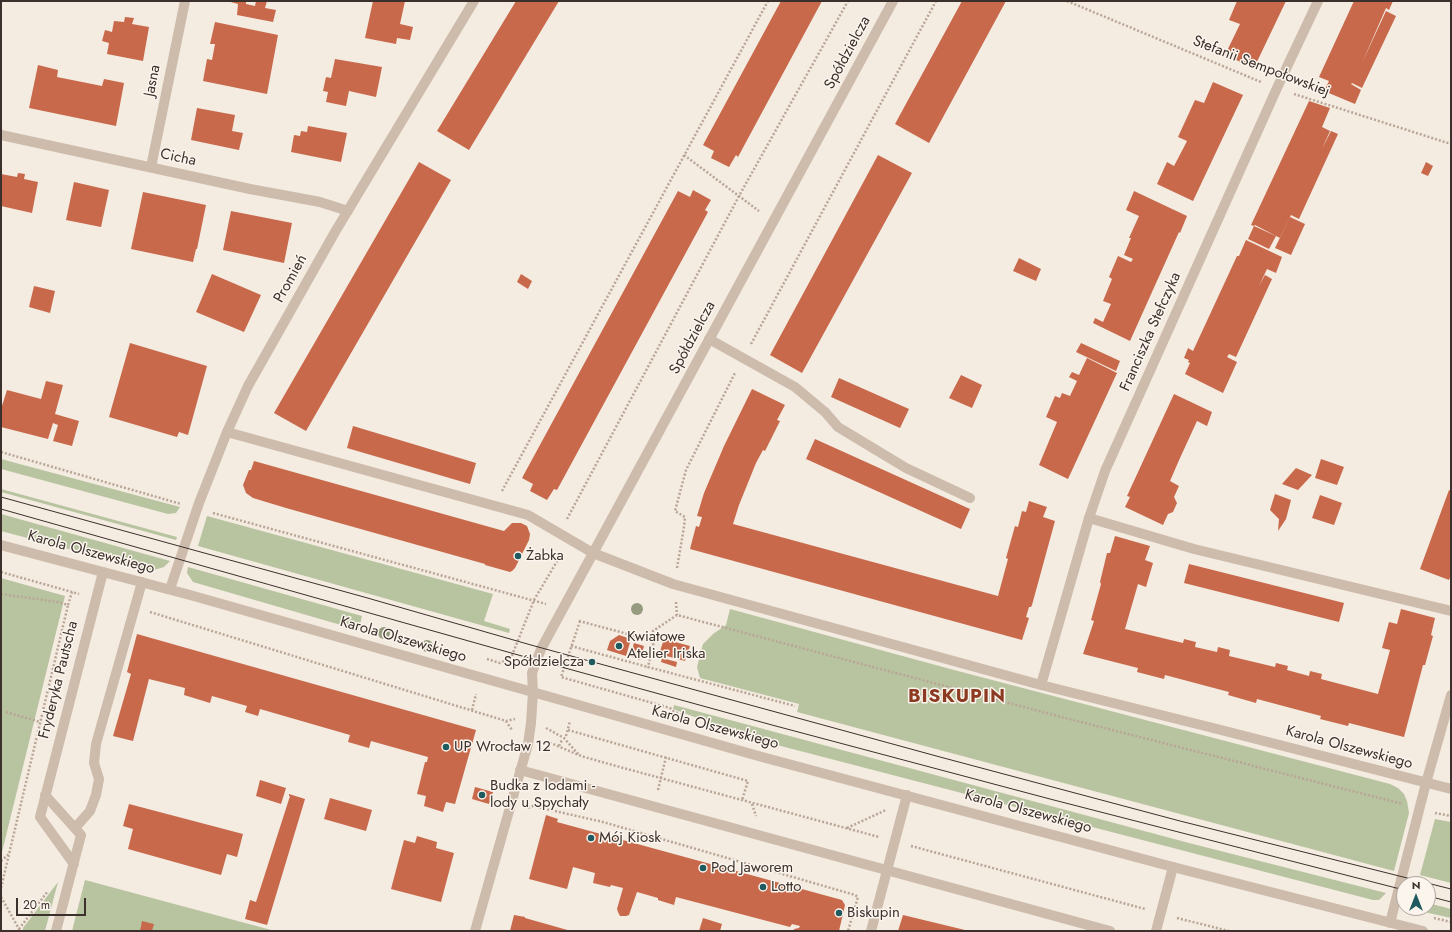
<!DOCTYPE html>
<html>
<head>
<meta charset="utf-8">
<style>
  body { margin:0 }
  #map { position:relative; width:1452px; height:932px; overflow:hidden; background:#f4ebe1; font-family:Jost,sans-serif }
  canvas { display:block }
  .frame { position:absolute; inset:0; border:2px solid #3b302b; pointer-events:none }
  .north { position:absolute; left:1396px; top:876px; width:40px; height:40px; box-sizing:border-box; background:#fbf5ee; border:1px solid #aea6a0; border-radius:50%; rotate:0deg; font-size:11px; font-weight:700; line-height:16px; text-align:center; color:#3b302b }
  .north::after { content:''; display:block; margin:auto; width:14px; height:18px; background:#1f5a5e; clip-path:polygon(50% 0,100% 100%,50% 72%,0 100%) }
  .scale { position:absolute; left:16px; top:898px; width:70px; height:18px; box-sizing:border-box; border:2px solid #3b302b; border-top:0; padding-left:5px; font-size:12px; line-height:14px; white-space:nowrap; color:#3b302b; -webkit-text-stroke:3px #fbf5ee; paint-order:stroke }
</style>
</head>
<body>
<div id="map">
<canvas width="1452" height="932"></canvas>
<div class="frame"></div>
<div class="north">N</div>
<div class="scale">20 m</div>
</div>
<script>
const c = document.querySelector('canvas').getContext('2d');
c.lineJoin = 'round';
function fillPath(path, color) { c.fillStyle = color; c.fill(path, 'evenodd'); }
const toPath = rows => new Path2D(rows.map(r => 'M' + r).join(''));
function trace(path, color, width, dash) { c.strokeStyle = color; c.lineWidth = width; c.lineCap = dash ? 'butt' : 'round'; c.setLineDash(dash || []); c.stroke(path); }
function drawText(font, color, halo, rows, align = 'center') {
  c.font = font + ' Jost,sans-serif'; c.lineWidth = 3; c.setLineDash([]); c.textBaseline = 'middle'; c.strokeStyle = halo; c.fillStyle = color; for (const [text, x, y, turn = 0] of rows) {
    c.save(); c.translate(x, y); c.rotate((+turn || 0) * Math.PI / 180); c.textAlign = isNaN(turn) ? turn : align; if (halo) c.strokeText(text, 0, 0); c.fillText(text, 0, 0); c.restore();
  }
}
const green = toPath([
  [1,459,180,507,176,513,168,514,1,469],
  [1,489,177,537,176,540,1,492],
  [1,514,170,561,164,567,151,571,1,531],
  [207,516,493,594,484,621,510,629,509,633,198,546],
  [188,567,362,616,359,629,358,630,193,582,187,573],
  [1,578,65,596,1,856],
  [730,609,954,670,1390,784,1398,788,1404,794,1407,801,1409,813,1394,871,797,712,799,704,700,678,697,667,703,644,713,634,726,625],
  [674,705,1189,843,1386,893,1379,900,1373,900,754,739,673,709],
  [1435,819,1451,822,1451,883,1420,875],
  [85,880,275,931,72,931],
  [58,882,45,931,23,931,23,928],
  [1428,903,1451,909,1451,918,1420,911,1418,908,1428,908]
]);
const building = toPath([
  [227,1,246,1,246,4,255,6,256,1,267,1,265,8,276,10,273,22,237,15,238,4],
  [373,1,405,1,400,24,413,27,410,40,397,38,396,44,365,38],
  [516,1,559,1,469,150,437,131],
  [781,1,822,1,738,157,736,155,729,167,711,158,714,151,703,145],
  [962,1,1006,1,929,143,895,124],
  [1237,1,1286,1,1254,68,1225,55,1240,24,1229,20],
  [1354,1,1393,1,1389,10,1386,8,1362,63,1386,11,1396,16,1362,88,1352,83,1351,84,1361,90,1355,104,1324,91,1329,81,1319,77],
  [125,17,134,18,132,24,149,27,143,61,107,54,109,43,102,41,105,30,112,32,114,21,124,22],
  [215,22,278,35,267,94,203,81,207,59,212,60,215,44,210,44],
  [335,59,382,67,376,97,349,91,346,106,326,102,328,92,323,91,326,77,331,78],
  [38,65,58,70,57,77,102,86,104,79,124,83,116,126,29,108],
  [1213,82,1243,95,1193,201,1157,184,1167,162,1174,166,1185,145,1187,141,1178,137,1195,100,1204,103],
  [1309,101,1330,108,1322,127,1330,131,1322,149,1331,131,1338,134,1299,219,1291,215,1280,238,1255,225,1254,226,1276,236,1269,249,1248,239,1254,226,1251,225],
  [197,108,235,115,232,131,243,133,239,150,191,140],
  [308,126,347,133,341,162,291,152,294,135,300,136,301,131,307,132],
  [878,155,912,173,802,373,770,355],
  [419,162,451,180,306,431,274,413],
  [1426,162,1433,166,1428,176,1421,173],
  [18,173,25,174,24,179,38,182,32,213,1,206,1,174,17,177],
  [74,182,109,190,101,227,66,220],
  [693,190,711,200,705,210,708,212,557,490,554,489,547,500,530,491,533,484,522,478,678,191,690,197],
  [1134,191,1187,216,1180,233,1179,232,1130,341,1093,323,1095,318,1103,322,1111,304,1103,301,1112,279,1109,277,1118,256,1131,262,1133,259,1124,255,1131,238,1129,238,1139,216,1126,210],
  [143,192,206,205,197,249,196,249,193,262,131,249],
  [231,211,292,223,284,263,223,250],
  [1290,217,1305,224,1291,255,1275,248],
  [1246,240,1282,257,1276,273,1267,269,1259,286,1265,275,1272,279,1236,357,1229,354,1227,357,1237,362,1223,393,1185,374,1190,363,1188,362,1189,360,1184,358,1188,348,1193,351,1237,256,1239,256],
  [1019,258,1041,269,1036,281,1013,271],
  [212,274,261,295,244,332,196,312],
  [521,274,532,281,528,289,517,282],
  [34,286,55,291,50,313,29,307],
  [130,343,207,366,188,435,179,432,177,437,109,417],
  [1081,343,1120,361,1116,371,1076,352],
  [1087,358,1117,373,1068,479,1039,465,1057,422,1046,417,1055,396,1060,398,1062,393,1070,396,1077,381,1069,377,1072,372,1079,375],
  [961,375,982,385,972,408,949,398],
  [839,378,909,409,900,428,831,397],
  [46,381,63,385,55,414,79,421,72,446,53,441,58,425,53,423,48,439,1,427,1,409,7,390,41,399],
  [752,389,785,405,777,420,780,421,765,451,763,450,756,463,739,505,733,524,998,596,1008,559,1006,558,1015,526,1018,527,1022,511,1026,512,1029,501,1047,507,1043,517,1055,521,1032,605,1031,607,1029,607,1026,617,1029,618,1022,640,690,549,696,526,699,527,702,517,697,516,704,493,724,446],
  [1174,394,1212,412,1207,426,1197,421,1180,458,1170,481,1179,486,1174,497,1177,503,1173,512,1168,514,1163,525,1125,507,1130,497,1127,496],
  [353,426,476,463,470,484,347,448],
  [815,439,970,509,961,529,806,459],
  [1321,459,1344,467,1337,485,1315,478],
  [254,461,504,531,512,523,521,523,527,526,530,534,529,540,515,568,512,571,510,572,485,565,485,564,286,508,253,498,246,493,243,485,249,470,251,470],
  [1296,468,1312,475,1298,490,1282,484],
  [1449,490,1451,491,1451,575,1449,580,1420,569],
  [1275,494,1291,500,1286,519,1278,531,1279,519,1270,510],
  [1320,495,1342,503,1334,525,1312,518],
  [1115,536,1150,546,1145,560,1153,563,1146,587,1138,584,1125,629,1183,643,1184,639,1196,642,1195,647,1217,652,1218,647,1230,650,1229,656,1275,667,1276,663,1288,666,1287,670,1309,676,1310,671,1322,674,1321,679,1378,694,1390,650,1382,648,1389,622,1397,624,1401,609,1435,618,1431,635,1433,636,1425,665,1423,665,1404,737,1349,723,1348,726,1320,719,1321,716,1257,699,1256,703,1228,695,1229,692,1165,675,1164,679,1137,672,1138,668,1083,654,1094,621,1091,620,1101,584,1100,582,1107,553,1110,553],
  [1189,564,1344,603,1339,622,1184,583],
  [137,634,476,730,455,804,446,802,443,812,424,806,426,796,417,794,425,762,427,762,428,757,371,741,369,748,348,742,350,735,260,709,258,716,245,712,247,706,212,696,210,703,184,695,185,688,149,679,133,741,113,736,131,674,127,672],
  [619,635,631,639,626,656,607,650,610,641],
  [664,639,690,646,685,661,659,654],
  [634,643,644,646,640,660,630,656],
  [662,658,677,662,676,667,661,662],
  [260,780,286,788,281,804,256,796],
  [475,787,493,792,489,804,472,799],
  [289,794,305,799,267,925,245,919,250,900,256,902,290,796,289,796],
  [330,798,372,810,366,831,324,819],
  [129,804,243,834,237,857,227,854,221,875,128,849,133,829,123,826],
  [546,815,558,819,557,822,842,900,845,905,839,931,794,931,794,929,799,928,800,926,792,924,790,927,676,897,674,905,658,900,658,898,637,892,629,915,626,916,620,916,618,912,617,909,623,888,611,885,610,887,593,883,595,873,573,867,567,889,529,879],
  [417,836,437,842,436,848,454,853,441,902,391,889,404,840,415,843],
  [514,915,525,917,525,918,571,931,510,931],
  [903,915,965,930,965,931,898,931],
  [703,918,722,924,720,931,699,931],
  [142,921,154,924,152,931,140,931]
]);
const path = toPath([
  [1067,1,1261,82],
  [1294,94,1451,144],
  [684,155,759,211],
  [751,344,936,1],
  [1,452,181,504],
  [502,491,768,1],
  [213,513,546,604],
  [567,519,739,196,848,1],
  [677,568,684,527,685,517,675,511,686,470,735,373],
  [1,572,79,594],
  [1,594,58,602,68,605,72,592],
  [676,602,677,615],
  [150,612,506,721,515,719],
  [579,621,654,641,648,667,795,706],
  [580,621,561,677,670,708,673,711,682,715],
  [652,636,653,631,677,615,1069,719,1403,804],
  [571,646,648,667],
  [487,659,500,663,511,658,534,600,559,558,559,552],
  [472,710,476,694],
  [6,712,40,722],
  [506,721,512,730],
  [546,728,564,738,579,755],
  [568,730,748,781,742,800],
  [566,736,570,721],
  [546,741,581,756,616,766,879,837],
  [559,746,562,740],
  [658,790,666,757],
  [752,804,756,816],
  [528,808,533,806,603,822,855,895,858,897,848,931],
  [1435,813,1451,816],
  [847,828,886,810],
  [911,846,1145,909],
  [1,861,9,854],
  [1,888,68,605],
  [1,897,19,929,18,931],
  [1177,918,1229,931],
  [1434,918,1451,922],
  [19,929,48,891]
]);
const service = toPath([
  [709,339,795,387,825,412,838,427,906,468,970,498],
  [227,432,528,515,593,553],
  [1089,518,1194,549,1451,611],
  [75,828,90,811,96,795,99,779,94,763,96,744,142,582]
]);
const minor = toPath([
  [1,135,250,189,320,202,348,211],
  [151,167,185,1],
  [593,553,673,584,1041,685,1221,730,1451,789],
  [170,589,199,503,227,432,248,386,335,232,474,1],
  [1041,685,1089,518,1105,471,1277,88,1318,1],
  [520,770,1110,931],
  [45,795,81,835,56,931],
  [74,864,40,817,103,572],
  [1390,923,1426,783,1451,695],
  [475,931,528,744,531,723,533,692],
  [871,931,907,795],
  [1156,931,1173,867]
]);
const tertiary = toPath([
  [1,545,190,595,762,757,1173,867,1423,931],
  [533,692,532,673,541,649,893,1]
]);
const tram = toPath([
  [1,497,364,597,531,645,940,757,1180,821,1451,889],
  [1,509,536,660,772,725,1050,799,1404,890],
  [1428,896,1451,902]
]);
const trees = [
  [637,609],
  [384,633],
  [427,646]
];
const markers = [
  [518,556,4,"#1f5a5e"],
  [619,646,4,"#1f5a5e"],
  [592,662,4,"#1f5a5e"],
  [446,747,4,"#1f5a5e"],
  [482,795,4,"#1f5a5e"],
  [591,838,4,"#1f5a5e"],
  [703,868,4,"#1f5a5e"],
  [763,887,4,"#1f5a5e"],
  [839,913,4,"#1f5a5e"]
];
const streetNames = [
  ["Spółdzielcza",848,53,-62],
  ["Stefanii Sempołowskiej",1261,67,21],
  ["Jasna",153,81,-79],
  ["Cicha",178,158,12],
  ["Promień",291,279,-61],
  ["Franciszka Stefczyka",1151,332,-66],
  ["Spółdzielcza",693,338,-62],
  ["Karola Olszewskiego",91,553,15],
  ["Karola Olszewskiego",403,640,16],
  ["Fryderyka Pautscha",59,680,-76],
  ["Karola Olszewskiego",715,728,15],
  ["Karola Olszewskiego",1349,748,15],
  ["Karola Olszewskiego",1028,812,15]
];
const poiNames = [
  ["Żabka",526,556],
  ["Kwiatowe",627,637],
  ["Atelier Iriska",627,654],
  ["Spółdzielcza",584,662,"right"],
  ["UP Wrocław 12",454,747],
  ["Budka z lodami -",490,786],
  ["lody u Spychały",490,803],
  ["Mój Kiosk",599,838],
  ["Pod Jaworem",711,868],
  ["Lotto",771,887],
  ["Biskupin",847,913]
];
const districtNames = [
  ["BISKUPIN",957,697]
];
fillPath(green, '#b8c4a0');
fillPath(building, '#c8694b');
trace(path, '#b9a596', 2.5, [2, 2]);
trace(service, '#cdbbac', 10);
trace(minor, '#cdbbac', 10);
trace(tertiary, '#cdbbac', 10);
trace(tram, '#3b302b', 1);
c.fillStyle = '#969b7f';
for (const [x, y] of trees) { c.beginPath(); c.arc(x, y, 6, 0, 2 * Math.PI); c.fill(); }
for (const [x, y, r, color] of markers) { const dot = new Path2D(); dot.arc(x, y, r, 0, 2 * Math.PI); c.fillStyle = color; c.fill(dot); trace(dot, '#fbf5ee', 1.5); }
drawText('15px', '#3b302b', '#fbf5ee', streetNames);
drawText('15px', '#3b302b', '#fbf5ee', poiNames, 'left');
c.letterSpacing = '1px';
drawText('bold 19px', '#8c3b22', '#fbf5ee', districtNames);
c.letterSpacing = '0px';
</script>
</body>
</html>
